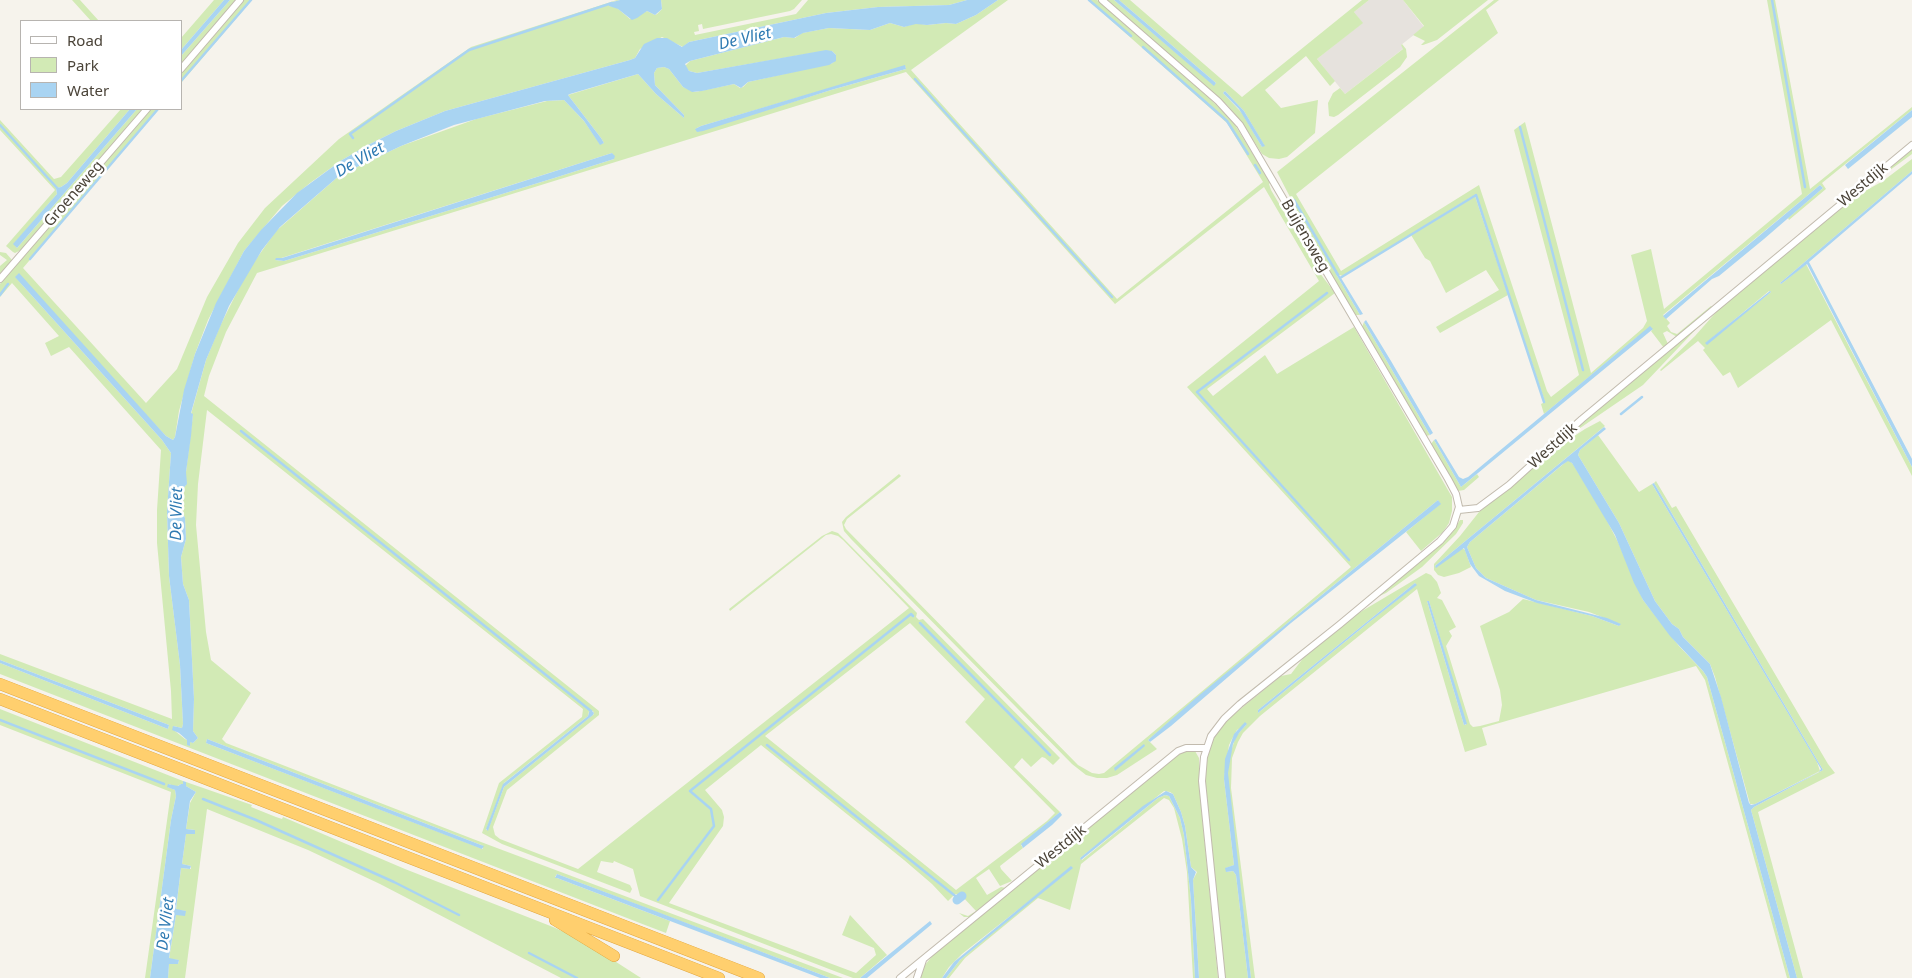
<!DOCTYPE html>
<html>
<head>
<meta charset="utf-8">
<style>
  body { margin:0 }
  #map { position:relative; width:1912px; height:978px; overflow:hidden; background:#f6f3ec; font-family:"Noto Sans",sans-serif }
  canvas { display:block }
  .legend { position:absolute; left:20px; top:20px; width:162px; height:90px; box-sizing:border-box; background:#fff; border:1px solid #b7b4b0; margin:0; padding:6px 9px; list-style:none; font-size:15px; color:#4b4439 }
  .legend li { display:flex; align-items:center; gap:10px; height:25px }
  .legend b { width:25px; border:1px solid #b7b4b0 }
</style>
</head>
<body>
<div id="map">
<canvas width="1912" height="978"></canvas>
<ul class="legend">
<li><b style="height:6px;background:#fff"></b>Road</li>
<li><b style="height:14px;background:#d2eab5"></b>Park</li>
<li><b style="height:14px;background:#a9d4f2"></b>Water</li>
</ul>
</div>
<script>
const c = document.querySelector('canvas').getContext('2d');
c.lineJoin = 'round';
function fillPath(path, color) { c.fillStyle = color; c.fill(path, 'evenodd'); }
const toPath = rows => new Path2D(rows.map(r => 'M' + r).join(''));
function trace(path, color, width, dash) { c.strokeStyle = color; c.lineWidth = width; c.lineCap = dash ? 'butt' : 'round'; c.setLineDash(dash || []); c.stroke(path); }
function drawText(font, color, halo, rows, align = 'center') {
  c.font = font + ' "Noto Sans",sans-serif'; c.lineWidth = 5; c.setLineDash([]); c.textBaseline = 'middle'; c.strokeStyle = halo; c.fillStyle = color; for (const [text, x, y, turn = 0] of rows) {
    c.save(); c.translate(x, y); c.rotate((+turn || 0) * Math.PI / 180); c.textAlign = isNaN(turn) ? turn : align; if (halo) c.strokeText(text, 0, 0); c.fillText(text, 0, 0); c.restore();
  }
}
const industrial = toPath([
  [1369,0,1403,0,1424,27,1401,45,1404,48,1345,94,1317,59,1362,23,1354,12]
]);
const green = toPath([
  [72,0,80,0,99,21,91,21],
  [214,0,224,0,181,50,181,38],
  [230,0,236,0,181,64,181,56],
  [244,0,252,0,181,83,181,73],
  [617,0,620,0,609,3,609,6,616,7,630,19,647,11,655,15,657,14,662,9,661,0,802,0,794,9,790,11,703,29,702,24,698,25,699,31,694,32,695,35,796,14,808,0,967,0,949,5,878,7,826,13,689,42,683,47,662,37,640,49,635,58,630,60,445,111,396,131,370,144,342,160,310,183,282,206,244,251,208,320,195,354,179,411,175,437,173,440,166,436,15,277,162,440,171,453,167,511,169,576,180,665,183,724,182,728,173,726,175,731,185,739,193,743,198,738,193,731,194,699,189,600,183,584,181,557,186,539,185,518,182,512,180,514,179,511,181,491,186,485,186,472,193,414,191,414,206,360,220,326,247,272,276,231,340,175,401,146,476,119,547,101,564,100,584,121,600,144,604,143,601,138,568,95,638,74,656,94,684,118,684,115,655,85,654,73,657,68,664,67,669,69,683,87,695,92,734,84,740,88,743,87,748,82,833,63,836,55,832,51,818,52,697,73,689,71,685,66,690,61,784,37,795,38,802,33,829,28,870,30,890,23,904,27,916,23,927,25,946,23,956,24,976,15,998,0,1008,0,911,70,1117,299,1263,182,1227,123,1088,0,1097,0,1208,97,1232,120,1261,167,1270,183,1269,184,1271,190,1319,272,1335,293,1207,389,1213,396,1265,355,1277,374,1354,327,1452,497,1452,511,1449,523,1443,532,1421,551,1406,532,1440,504,1438,500,1296,616,1148,740,1157,749,1117,775,1107,778,1097,778,1086,775,1072,764,851,539,844,531,842,522,846,517,899,474,901,476,847,519,844,525,846,529,1078,765,1092,773,1099,774,1104,773,1351,567,1187,387,1319,281,1264,187,1115,304,906,72,257,273,226,332,209,376,204,396,599,711,599,715,507,790,493,827,495,835,500,839,578,869,909,608,843,540,838,536,831,534,826,535,730,611,729,609,822,536,832,531,838,533,844,539,917,613,916,617,919,620,923,619,1060,758,1053,765,1045,758,1042,757,1031,767,1022,758,1014,767,1060,812,1021,845,1023,848,1000,866,1001,869,1012,881,1000,886,989,869,976,878,987,895,1001,887,1006,888,970,917,964,917,959,913,968,916,976,911,961,895,955,894,948,901,932,884,904,860,761,745,705,790,722,810,724,817,723,826,669,903,856,973,876,955,874,948,842,935,850,915,887,955,860,978,853,978,829,969,640,896,633,869,614,861,613,863,601,861,597,872,630,885,632,889,630,893,502,844,482,833,499,783,582,717,583,709,207,410,198,484,196,525,206,632,211,660,251,693,222,739,226,743,473,839,843,978,830,978,557,874,555,877,557,878,670,921,666,933,645,925,0,674,0,663,168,729,169,725,0,660,0,654,172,719,171,691,157,543,157,510,161,450,69,347,51,356,45,343,59,336,12,283,0,297,0,284,151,109,159,109,23,268,146,403,177,369,207,297,238,243,265,208,339,139,471,47],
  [905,66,906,69,831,90,741,118,695,129,701,126],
  [612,153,614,159,551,179,284,261,275,260],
  [910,623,985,699,965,722,1055,813,1047,821,956,890,765,736],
  [589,711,593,711,594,714,504,787,488,830,486,830,504,783,588,716],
  [207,739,481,845,483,846,483,849,206,743],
  [1107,0,1114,0,1214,85,1216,83,1119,0,1130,0,1242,97,1362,0,1369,0,1354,12,1363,23,1317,59,1335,81,1330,86,1306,56,1265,90,1281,108,1318,100,1315,133,1287,157,1279,159,1269,158,1262,154,1244,126,1228,106],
  [1225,91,1244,111,1264,145,1262,147,1242,113,1223,93],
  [1403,0,1488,0,1437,40,1423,45,1421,45,1425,41,1413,35,1424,26],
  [1494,0,1499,0,1486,10,1498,33,1296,194,1341,271,1479,185,1547,391,1551,397,1579,375,1514,130,1525,122,1591,373,1643,328,1647,321,1631,255,1651,249,1664,309,1802,194,1767,0,1775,0,1810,189,1912,107,1912,110,1822,183,1826,189,1789,220,1788,218,1823,188,1820,185,1663,315,1670,323,1667,326,1671,332,1677,334,1711,306,1712,307,1677,337,1667,331,1663,333,1668,344,1664,348,1651,331,1653,329,1636,338,1544,414,1541,404,1545,402,1476,194,1343,276,1336,274,1360,315,1355,315,1288,201,1290,197,1277,172],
  [1402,44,1406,49,1407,57,1400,67,1338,115,1334,117,1329,116,1328,103,1333,93,1340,88,1345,94,1403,49,1401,45],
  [121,109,130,109,67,183,61,187,56,188,57,194,14,244,17,248,137,109,143,109,21,250,15,253,13,252,6,246,55,190,0,130,0,120,54,179,61,177],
  [1912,148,1912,154,1864,189,1863,189],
  [1912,159,1912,171,1780,283,1781,284,1806,264,1912,467,1912,476,1831,320,1738,388,1730,372,1723,376,1703,350,1705,348,1698,341,1661,371,1660,370,1695,336,1718,310,1851,199,1883,181],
  [1769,291,1771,292,1706,344,1706,343],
  [1475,196,1508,295,1440,333,1436,327,1499,290,1486,270,1446,293,1430,261,1425,258,1411,235],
  [0,252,6,253,12,260,0,274,0,266,7,260,0,255],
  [1364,322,1430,435,1426,436,1362,327],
  [1699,326,1643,385,1567,437,1583,422],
  [1600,421,1605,426,1435,566,1436,567,1462,548,1465,550,1471,567,1459,573,1444,577,1438,575,1434,570,1434,564,1460,536,1479,512,1556,448,1585,429],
  [1598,435,1639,492,1652,484,1817,762,1820,771,1755,804,1750,804,1715,677,1710,664,1683,637,1679,629,1672,624,1655,601,1619,523,1578,455,1580,450],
  [1434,440,1461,487,1477,474,1479,477,1464,490,1458,491,1431,444],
  [1567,461,1570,461,1573,464,1602,511,1618,542,1643,600,1679,646,1703,671,1707,677,1790,978,1787,978,1705,680,1696,666,1482,728,1487,745,1465,752,1417,589,1260,716,1243,733,1238,742,1232,758,1231,788,1255,978,1251,978,1228,784,1228,766,1231,751,1236,736,1247,724,1237,730,1232,739,1229,745,1224,779,1234,865,1226,868,1226,872,1233,871,1236,875,1248,978,1225,978,1205,777,1207,757,1214,737,1228,719,1281,676,1291,674,1304,657,1357,614,1426,573,1431,575,1437,582,1441,593,1437,598,1442,600,1456,627,1449,631,1452,636,1446,646,1470,724,1473,727,1480,726,1499,721,1502,705,1500,690,1480,626,1509,612,1523,599,1592,616,1619,626,1620,624,1589,612,1536,600,1486,578,1476,568,1467,547,1470,542],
  [1415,583,1416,585,1368,623,1258,713,1258,710],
  [1427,601,1429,601,1466,725,1464,725],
  [1656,481,1672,508,1676,506,1828,764,1835,773,1758,812,1803,978,1797,978,1751,810,1754,807,1823,770,1654,483],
  [1460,520,1463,520,1463,523,1456,534,1422,567,1386,593,1373,599,1444,540,1453,531],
  [0,709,183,781,183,785,181,784,176,787,169,784,168,787,175,790,176,796,171,820,150,978,145,978,171,792,0,725],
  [1183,751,1195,751,1199,758,1200,794,1218,978,1199,978,1193,880,1197,872,1191,867,1185,826,1181,812,1173,794,1170,792,1164,791,1080,858,1082,860,1158,798,1165,795,1169,796,1180,818,1184,835,1191,900,1195,978,1193,978,1187,872,1182,839,1174,808,1169,800,1164,798,1081,864,1070,910,1038,898,965,958,949,978,946,978,960,960,1072,867,962,954,949,967,942,978,920,978,924,966,934,954],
  [186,782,252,805,251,807,276,817,282,819,283,817,405,869,553,927,582,940,641,978,561,978,380,884,308,850,207,809,185,978,168,978,169,963,178,964,179,960,169,959,176,915,186,911,176,910,181,868,191,869,191,866,182,864,186,834,195,833,195,830,186,829,190,803,196,792,186,786]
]);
const water = toPath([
  [224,0,230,0,181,56,181,50],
  [620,0,661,0,662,9,655,15,647,11,637,18,632,20,618,9,609,6,609,3],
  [967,0,998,0,976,15,956,24,946,23,927,25,916,24,904,27,890,23,870,30,829,28,803,33,794,38,784,37,690,61,685,64,689,71,697,73,826,50,832,51,836,55,836,61,829,65,748,82,741,88,734,84,702,91,692,92,683,87,669,69,664,67,657,68,654,73,655,85,684,115,684,118,656,94,638,74,570,94,568,95,601,138,604,143,600,145,584,121,564,100,545,101,454,125,401,146,340,175,280,227,262,250,229,306,206,360,191,413,193,414,191,436,186,472,187,484,181,491,179,511,180,513,183,513,185,518,186,539,181,557,183,584,189,600,194,699,193,731,198,738,193,743,190,742,190,746,187,745,187,740,179,733,172,730,173,726,182,728,183,724,180,665,169,576,167,511,171,453,162,440,15,277,19,273,166,436,173,440,175,437,184,390,195,354,216,303,244,251,261,230,297,193,342,160,370,144,396,131,445,111,630,60,635,58,644,44,657,38,667,38,682,47,689,42,826,13,878,7,949,5],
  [1114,0,1119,0,1216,83,1214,86],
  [905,65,906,69,831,90,703,131,697,132,695,129,701,126],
  [1225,91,1244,111,1265,146,1262,147,1239,109,1223,93],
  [130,109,137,109,17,248,13,244,57,194,56,188,61,187,67,183],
  [1912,110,1912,117,1848,169,1845,165],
  [612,153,615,156,614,159,551,179,284,261,275,260,276,258,282,258,314,248],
  [1912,171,1912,174,1809,262,1912,459,1912,467,1807,264,1781,284,1780,283],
  [1820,185,1823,188,1764,239,1719,276,1712,279,1666,319,1663,316],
  [1338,273,1363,314,1360,315,1336,274],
  [1770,291,1771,292,1707,345,1705,343],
  [1366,320,1391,361,1433,433,1430,435,1364,322],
  [1650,326,1653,329,1461,487,1434,440,1436,439,1459,477,1463,479,1468,477],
  [1604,427,1606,429,1580,450,1578,455,1619,523,1655,601,1672,624,1679,629,1683,637,1710,664,1721,697,1749,803,1751,805,1755,804,1819,772,1821,769,1652,484,1654,483,1823,770,1754,807,1751,810,1797,978,1790,978,1707,677,1703,671,1670,636,1643,600,1634,583,1615,535,1572,463,1568,461,1562,465,1470,542,1467,547,1476,568,1486,578,1536,600,1607,618,1621,624,1619,626,1592,616,1537,603,1505,591,1479,576,1470,564,1464,548,1436,568,1435,566],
  [1438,500,1441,504,1291,623,1171,726,1150,742,1148,740,1197,697],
  [1415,583,1417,585,1368,623,1258,713,1258,710],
  [1427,601,1429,601,1467,724,1464,725],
  [0,660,169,725,168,729,0,663],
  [590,709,594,713,593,715,504,787,488,831,486,829,503,784,588,716],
  [1245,722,1247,724,1239,733,1233,744,1228,773,1251,978,1248,978,1236,875,1233,871,1226,872,1225,868,1234,865,1224,779,1225,759,1234,734],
  [207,739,481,845,484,846,482,849,206,743],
  [1144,744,1145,746,1115,771,1114,768],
  [183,781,186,782,186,786,196,792,190,801,186,829,195,830,195,834,186,834,182,864,191,866,190,869,181,868,176,909,186,911,185,916,176,915,169,958,179,960,178,964,169,964,168,978,150,978,171,820,176,796,175,790,167,787,168,784,178,786,181,784,183,784],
  [1166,791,1173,794,1181,812,1185,826,1191,867,1196,872,1193,880,1199,978,1195,978,1191,900,1184,835,1180,818,1169,796,1165,795,1158,798,1081,860,1080,858,1143,806],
  [1060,812,1062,815,1052,825,1023,848,1021,844],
  [1071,866,1073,868,960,960,946,978,942,978,954,962],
  [557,874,650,909,830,978,820,978,557,878,555,878],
  [930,921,932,924,867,978,860,978]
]);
const stream = toPath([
  [1089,0,1131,36],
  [1772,0,1805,187],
  [1143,47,1227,121,1248,154],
  [915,79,1112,297],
  [181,81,251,0],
  [0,125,58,189],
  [1520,127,1583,370],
  [353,138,350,134,469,50,612,3],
  [1255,165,1260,173],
  [1294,200,1338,275],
  [30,259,158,109],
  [1340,278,1476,195,1544,402],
  [1327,293,1197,392,1349,560],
  [0,295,8,284],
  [1621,414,1642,397],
  [241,431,591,711],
  [920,623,1050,755],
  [0,720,164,784],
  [767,745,959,899],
  [203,799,256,820,394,882,459,915],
  [658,900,714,826,711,809,690,791,911,614,913,616],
  [529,953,577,978]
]);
const canal = toPath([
  [957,900,962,896]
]);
const minor = toPath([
  [1102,0,1218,101,1240,125,1448,479,1456,494,1459,507,1453,526,1440,541,1339,625,1240,704,1224,719,1211,736,1204,757,1202,781,1222,978],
  [181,69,240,0],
  [0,279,147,109],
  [1459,510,1478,508,1509,485,1582,419,1912,145],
  [900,978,1178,751,1186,748,1206,748],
  [917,978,923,960]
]);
const motorway = toPath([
  [0,684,759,978],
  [0,699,719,978],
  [555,920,614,956]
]);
const streetNames = [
  ["Westdijk",1863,185,-40],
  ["Groeneweg",74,194,-49],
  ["Buijensweg",1305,236,60],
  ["Westdijk",1553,446,-42],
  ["Westdijk",1061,847,-39]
];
const waterNames = [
  ["De Vliet",745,39,-13],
  ["De Vliet",360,160,-30],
  ["De Vliet",177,514,-89],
  ["De Vliet",166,924,-83]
];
fillPath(industrial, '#e6e2dd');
fillPath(green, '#d2eab5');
fillPath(water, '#a9d4f2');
trace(stream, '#a9d4f2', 2.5);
trace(canal, '#a9d4f2', 9);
trace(minor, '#c2bbae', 8);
trace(motorway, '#e0a43c', 12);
trace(minor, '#fff', 6);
trace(motorway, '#ffcf6e', 11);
drawText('15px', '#4b4439', '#fff', streetNames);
drawText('italic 16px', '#2e7ab2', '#fff', waterNames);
</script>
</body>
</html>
